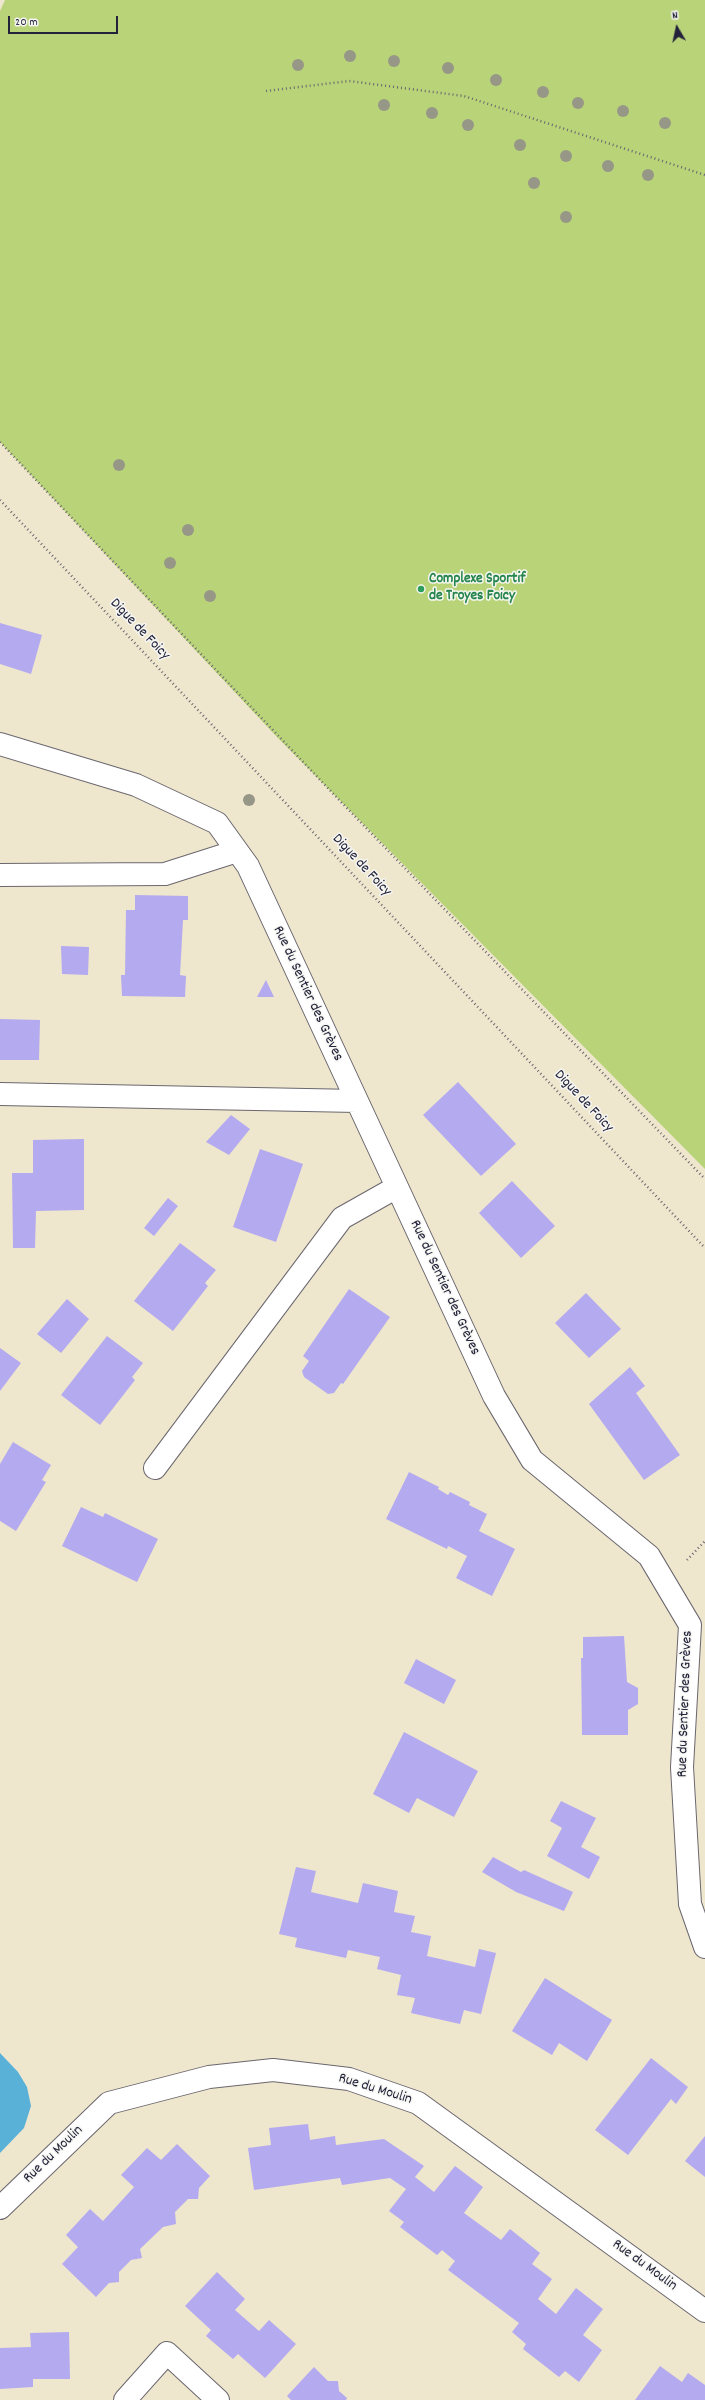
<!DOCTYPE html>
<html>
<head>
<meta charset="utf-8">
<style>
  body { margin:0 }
  #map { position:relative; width:705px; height:2400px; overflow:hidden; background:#efe6ce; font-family:Dekko,sans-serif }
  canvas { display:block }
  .north { position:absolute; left:657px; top:8px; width:40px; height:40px; -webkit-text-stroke:3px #f6f6f2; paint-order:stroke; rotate:351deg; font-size:11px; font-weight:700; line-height:16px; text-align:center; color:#22223b }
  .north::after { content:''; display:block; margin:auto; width:14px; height:18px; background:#22223b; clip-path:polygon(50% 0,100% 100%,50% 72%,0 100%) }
  .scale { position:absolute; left:8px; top:16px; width:110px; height:18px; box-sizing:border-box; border:2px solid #22223b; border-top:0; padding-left:5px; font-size:12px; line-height:14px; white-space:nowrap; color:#22223b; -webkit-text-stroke:3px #f6f6f2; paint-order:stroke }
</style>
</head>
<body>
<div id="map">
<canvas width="705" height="2400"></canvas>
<div class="north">N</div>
<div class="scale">20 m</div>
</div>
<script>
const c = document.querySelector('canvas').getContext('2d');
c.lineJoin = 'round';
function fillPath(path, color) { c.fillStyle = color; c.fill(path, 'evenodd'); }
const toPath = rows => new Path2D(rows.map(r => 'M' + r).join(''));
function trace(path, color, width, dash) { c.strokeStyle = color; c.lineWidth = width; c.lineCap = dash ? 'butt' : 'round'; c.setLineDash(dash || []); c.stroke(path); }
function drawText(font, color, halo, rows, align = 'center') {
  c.font = font + ' Dekko,sans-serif'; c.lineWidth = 3; c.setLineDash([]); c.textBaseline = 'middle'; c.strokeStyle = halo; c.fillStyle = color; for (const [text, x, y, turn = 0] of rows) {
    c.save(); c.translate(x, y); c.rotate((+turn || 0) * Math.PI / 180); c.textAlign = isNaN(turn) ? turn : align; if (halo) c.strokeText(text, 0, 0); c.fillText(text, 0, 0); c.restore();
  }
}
const green = toPath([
  [5,0,705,0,705,1169,276,736,0,442,0,11]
]);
const water = toPath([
  [0,2053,18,2072,27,2087,31,2106,24,2128,0,2153]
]);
const building = toPath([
  [0,623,42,635,31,674,0,664],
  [135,895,188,896,188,920,183,920,180,975,186,976,185,997,122,996,121,975,125,975,126,910,135,910],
  [61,946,89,947,88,975,62,974],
  [266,980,274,997,257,997],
  [0,1019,40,1020,39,1060,0,1060],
  [458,1082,516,1144,481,1176,423,1115],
  [231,1115,250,1129,229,1155,206,1142],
  [84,1139,84,1210,36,1211,35,1248,13,1248,12,1173,33,1173,33,1140],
  [260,1149,303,1164,276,1242,233,1227],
  [512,1181,555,1226,521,1258,479,1213],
  [168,1198,178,1206,154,1236,144,1228],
  [180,1243,216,1270,205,1283,208,1286,173,1331,134,1301],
  [349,1289,390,1317,343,1384,341,1383,334,1393,328,1394,304,1377,302,1371,309,1361,303,1356],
  [586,1293,621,1329,589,1358,555,1323],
  [67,1299,89,1319,61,1353,37,1334],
  [107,1336,143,1363,132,1377,135,1380,100,1425,61,1395],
  [0,1348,21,1363,0,1391],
  [630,1367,645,1386,636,1393,680,1455,644,1480,589,1404],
  [13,1442,51,1465,42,1480,46,1482,16,1531,0,1521,0,1464],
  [409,1472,439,1487,438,1489,448,1495,450,1492,470,1502,469,1505,487,1514,479,1531,515,1549,492,1596,456,1578,467,1556,448,1546,447,1549,386,1519],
  [81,1507,103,1517,105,1513,158,1539,137,1582,62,1546],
  [624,1636,627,1682,638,1688,638,1704,628,1710,628,1735,582,1735,581,1658,583,1658,583,1637],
  [416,1659,456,1680,444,1704,404,1683],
  [404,1732,478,1771,454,1817,417,1798,409,1813,373,1794],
  [561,1801,596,1818,581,1847,600,1857,589,1879,547,1856,562,1828,550,1821],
  [493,1857,521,1872,524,1870,573,1892,564,1911,516,1892,482,1872],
  [296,1867,316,1871,311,1892,358,1903,363,1883,398,1891,394,1912,415,1916,411,1932,431,1936,427,1956,475,1967,479,1949,496,1953,481,2014,464,2010,460,2024,411,2013,415,1998,397,1995,401,1975,377,1969,380,1957,348,1950,346,1958,295,1947,297,1938,279,1934],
  [545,1978,612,2020,587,2061,559,2043,552,2055,512,2031],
  [651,2058,688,2087,676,2104,671,2099,628,2155,595,2130],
  [308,2124,310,2140,335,2136,336,2145,384,2139,424,2166,415,2177,434,2192,455,2166,483,2187,464,2213,501,2240,510,2229,540,2253,532,2264,552,2279,538,2299,556,2314,576,2288,603,2309,583,2335,602,2350,579,2382,565,2371,559,2377,523,2349,526,2344,512,2332,519,2323,448,2270,455,2261,442,2250,437,2255,400,2227,404,2222,389,2211,406,2189,390,2178,342,2185,340,2178,254,2190,248,2148,271,2145,269,2128],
  [705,2136,705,2177,685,2161],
  [177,2144,210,2176,199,2188,198,2199,188,2199,175,2212,176,2224,163,2227,140,2249,142,2258,131,2260,119,2272,119,2282,109,2283,96,2297,62,2264,78,2247,66,2235,90,2209,103,2221,134,2187,121,2175,147,2148,161,2160],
  [217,2272,245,2299,235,2310,259,2331,269,2320,296,2344,265,2378,238,2354,233,2359,220,2348,206,2336,211,2330,185,2306],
  [69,2332,70,2379,33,2379,33,2387,0,2389,0,2348,31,2347,30,2333],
  [660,2366,682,2382,688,2373,705,2385,705,2400,635,2400],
  [314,2367,328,2381,338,2381,339,2391,347,2398,346,2400,291,2400,287,2396]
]);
const path = toPath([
  [266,91,349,81,464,96,705,175],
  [0,442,342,803,705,1179],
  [0,500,705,1248],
  [687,1560,705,1541]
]);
const minor = toPath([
  [0,744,136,785,217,823,248,866,494,1396,532,1460,649,1556,690,1625,682,1767,690,1904,705,1947],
  [0,875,165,874,237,851],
  [0,1094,357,1101],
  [155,1468,342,1218,397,1187],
  [0,2208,109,2103,209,2077,273,2070,349,2079,418,2103,705,2311],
  [125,2400,167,2353,218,2400]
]);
const trees = [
  [350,56],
  [394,61],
  [298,65],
  [448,68],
  [496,80],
  [543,92],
  [578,103],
  [384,105],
  [623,111],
  [432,113],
  [665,123],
  [468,125],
  [520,145],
  [566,156],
  [608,166],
  [648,175],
  [534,183],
  [566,217],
  [119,465],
  [188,530],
  [170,563],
  [210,596],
  [249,800]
];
const markers = [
  [421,589,4,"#2e9e5b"]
];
const leisureNames = [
  ["Complexe Sportif",429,580],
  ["de Troyes Foicy",429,597]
];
const streetNames = [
  ["Digue de Foicy",139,630,46],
  ["Digue de Foicy",361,866,47],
  ["Rue du Sentier des Grèves",307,994,65],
  ["Digue de Foicy",583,1102,47],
  ["Rue du Sentier des Grèves",444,1288,65],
  ["Rue du Sentier des Grèves",686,1704,-88],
  ["Rue du Moulin",375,2090,17],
  ["Rue du Moulin",54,2155,-44],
  ["Rue du Moulin",644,2266,36]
];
fillPath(green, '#b9d378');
fillPath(water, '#5ab1d7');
fillPath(building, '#b4aaef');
trace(minor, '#6a676e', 24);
trace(path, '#6a676e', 2.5, [1, 3]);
trace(minor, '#fff', 22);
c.fillStyle = '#979787';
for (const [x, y] of trees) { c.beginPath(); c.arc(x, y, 6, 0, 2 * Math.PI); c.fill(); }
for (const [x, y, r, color] of markers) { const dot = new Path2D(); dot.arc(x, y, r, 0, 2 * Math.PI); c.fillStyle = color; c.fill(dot); trace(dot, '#f6f6f2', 1.5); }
drawText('bold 15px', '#27864d', '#f6f6f2', leisureNames, 'left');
drawText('15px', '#22223b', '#f6f6f2', streetNames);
</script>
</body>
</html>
